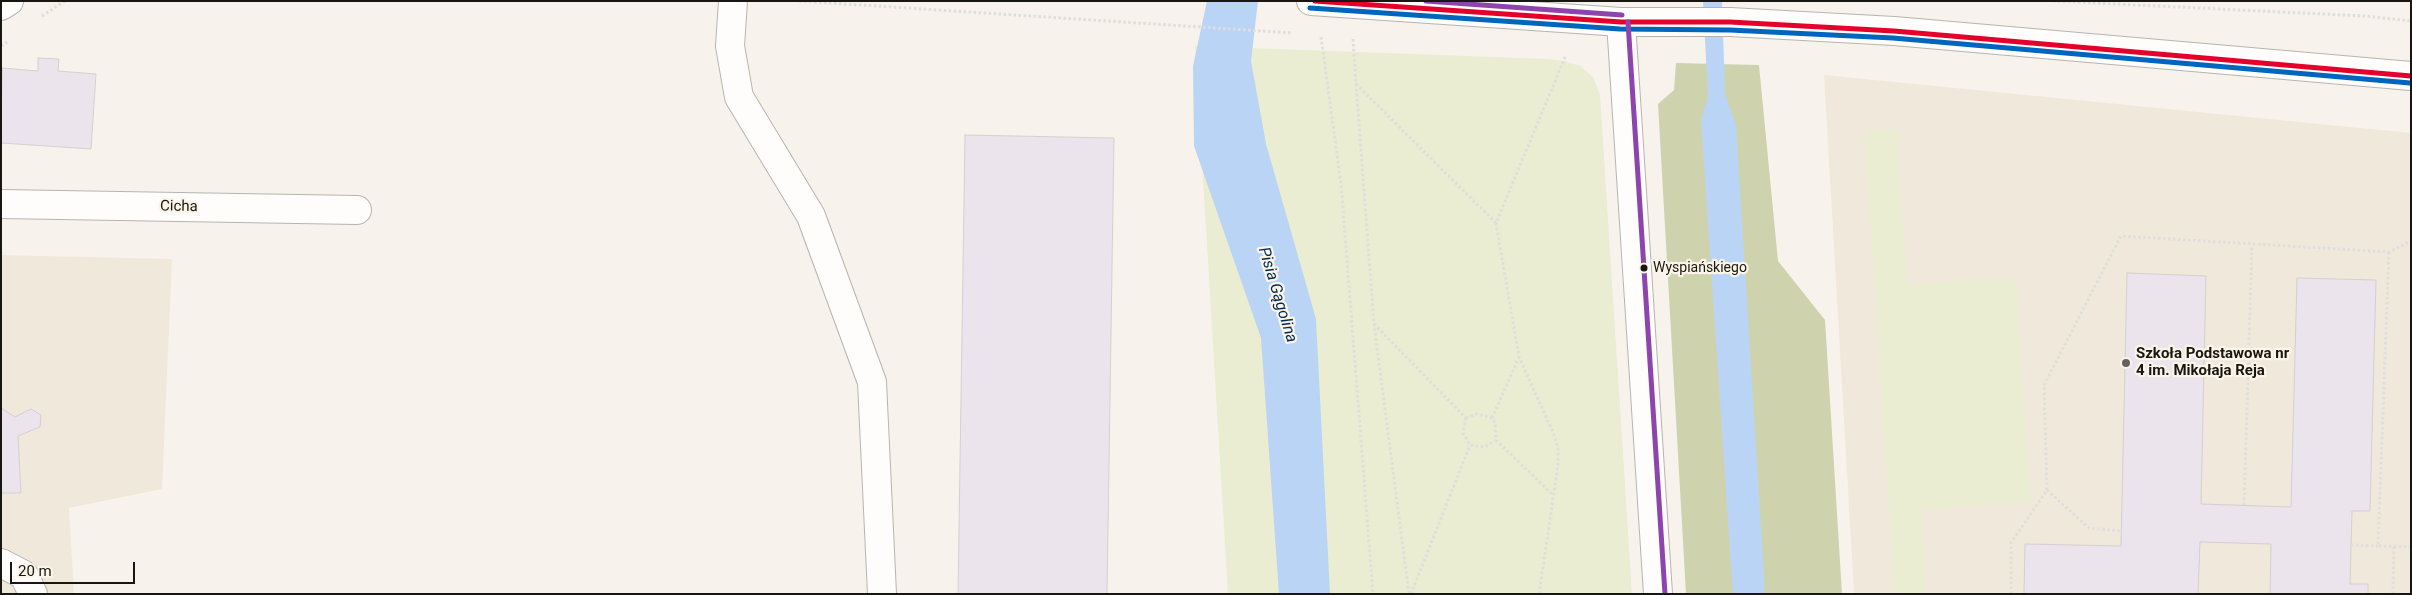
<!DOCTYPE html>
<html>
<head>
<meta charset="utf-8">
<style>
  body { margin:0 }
  #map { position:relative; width:2412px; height:595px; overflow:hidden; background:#f7f3ec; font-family:Roboto,sans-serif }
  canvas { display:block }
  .frame { position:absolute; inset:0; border:2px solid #181611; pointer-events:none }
  .scale { position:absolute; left:10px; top:562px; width:125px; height:22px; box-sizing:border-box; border:2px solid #181611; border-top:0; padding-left:6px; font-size:15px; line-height:18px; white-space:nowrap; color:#181611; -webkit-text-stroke:4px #fbf4e8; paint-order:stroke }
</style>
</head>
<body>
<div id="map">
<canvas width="2412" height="595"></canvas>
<div class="frame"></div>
<div class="scale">20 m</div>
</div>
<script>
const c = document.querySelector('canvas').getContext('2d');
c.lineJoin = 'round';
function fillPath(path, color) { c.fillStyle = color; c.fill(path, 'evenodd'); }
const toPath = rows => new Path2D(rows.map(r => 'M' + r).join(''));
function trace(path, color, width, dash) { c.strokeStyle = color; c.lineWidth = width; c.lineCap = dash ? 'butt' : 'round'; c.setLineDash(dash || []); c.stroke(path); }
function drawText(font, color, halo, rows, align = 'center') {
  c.font = font + ' Roboto,sans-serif'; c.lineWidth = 4.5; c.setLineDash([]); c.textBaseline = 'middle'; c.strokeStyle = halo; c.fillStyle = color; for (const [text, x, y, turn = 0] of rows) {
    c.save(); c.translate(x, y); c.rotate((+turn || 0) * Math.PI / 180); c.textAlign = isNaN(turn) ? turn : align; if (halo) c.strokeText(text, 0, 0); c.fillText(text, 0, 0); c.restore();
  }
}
const built = toPath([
  [1824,75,2411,133,2411,594,1854,594],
  [1,255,172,259,162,489,69,508,74,594,1,594]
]);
const green = toPath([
  [1195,46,1548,59,1564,61,1580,66,1593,77,1600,95,1632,594,1228,594],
  [1897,130,1907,284,2016,278,2031,502,1922,509,1927,594,1895,594,1865,132]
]);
const forest = toPath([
  [1676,63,1759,65,1778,261,1825,320,1842,594,1686,594,1658,104,1674,90]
]);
const water = toPath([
  [1207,1,1258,1,1251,61,1266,144,1316,319,1330,594,1279,594,1261,338,1194,146,1193,66],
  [1703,1,1722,1,1725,94,1736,125,1765,594,1733,594,1701,120,1708,97]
]);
const building = toPath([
  [38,58,59,59,58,71,96,74,91,149,1,143,2,68,38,71,38,58],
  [965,135,1114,138,1107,594,958,594,965,135],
  [2127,273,2206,276,2201,504,2291,507,2297,278,2376,280,2370,511,2352,511,2350,584,2368,584,2368,594,2270,594,2271,544,2200,542,2198,594,2024,594,2025,544,2121,546,2127,273],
  [1,408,15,417,31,409,41,415,40,427,18,436,21,493,1,493,1,408]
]);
const path = toPath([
  [799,1,1293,33],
  [2053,1,2365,16,2411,21],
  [42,16,65,1],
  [1321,37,1341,183,1373,594],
  [1353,39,1356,84,1496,223],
  [1,46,7,42],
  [1356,84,1374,324,1409,594],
  [2389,252,2378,546,2411,547],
  [1374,324,1466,418],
  [1466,418,1477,414,1492,418,1495,423,1496,440,1553,495],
  [1466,418,1463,433,1470,445,1484,447,1496,440],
  [1492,418,1519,357],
  [2047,490,2089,528,2121,531],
  [2244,505,2252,245],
  [2351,545,2378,546],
  [1411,594,1470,445],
  [1539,594,1558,465,1558,448,1552,430,1519,357,1496,223,1566,55],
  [2011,594,2011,543,2047,490,2044,385,2121,236,2389,252,2411,241],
  [2393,594,2394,546]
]);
const minor = toPath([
  [733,1,730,46,739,97,811,216,872,382,882,594],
  [1311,1,1621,22,1730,22,1894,31,2411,76],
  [1,6,9,1],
  [1621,22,1658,594],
  [1,204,357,210],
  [1,563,24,575,33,594]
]);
const bus1 = toPath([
  [1315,1,1621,22,1730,22,1894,31,2411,76]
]);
const bus2 = toPath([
  [1310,8,1620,29,1730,30,1893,38,2410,83]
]);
const bus3 = toPath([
  [1426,1,1622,15],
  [1628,22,1665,594]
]);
const markers = [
  [1644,268,4.5,"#181611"],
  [2126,363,5,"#66635e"]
];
const busNames = [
  ["Wyspiańskiego",1653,268]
];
const streetNames = [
  ["Cicha",179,207,1]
];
const poiNames = [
  ["Szkoła Podstawowa nr",2136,354],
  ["4 im. Mikołaja Reja",2136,371]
];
const waterNames = [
  ["Pisia Gągolina",1277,295,73]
];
fillPath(built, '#f0e9db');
fillPath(green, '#eaedd1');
fillPath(forest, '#ced3ae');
fillPath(water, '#bad4f5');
fillPath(building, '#ebe4ec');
trace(building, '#d3d0cf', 1);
trace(minor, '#b7b4b0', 30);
trace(path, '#dfdedc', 3, [2.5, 2.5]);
trace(minor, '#fefdfc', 28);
trace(bus1, '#e4002b', 5);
trace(bus2, '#0065bd', 5);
trace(bus3, '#8e44ad', 5);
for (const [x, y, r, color] of markers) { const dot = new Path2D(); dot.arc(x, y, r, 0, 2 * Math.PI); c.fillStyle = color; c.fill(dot); trace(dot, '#fbf4e8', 2); }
drawText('14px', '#181611', '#fbf4e8', busNames, 'left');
drawText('15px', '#181611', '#fbf4e8', streetNames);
drawText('bold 15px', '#181611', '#fbf4e8', poiNames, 'left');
drawText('italic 16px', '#012954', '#fbf4e8', waterNames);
</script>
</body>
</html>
